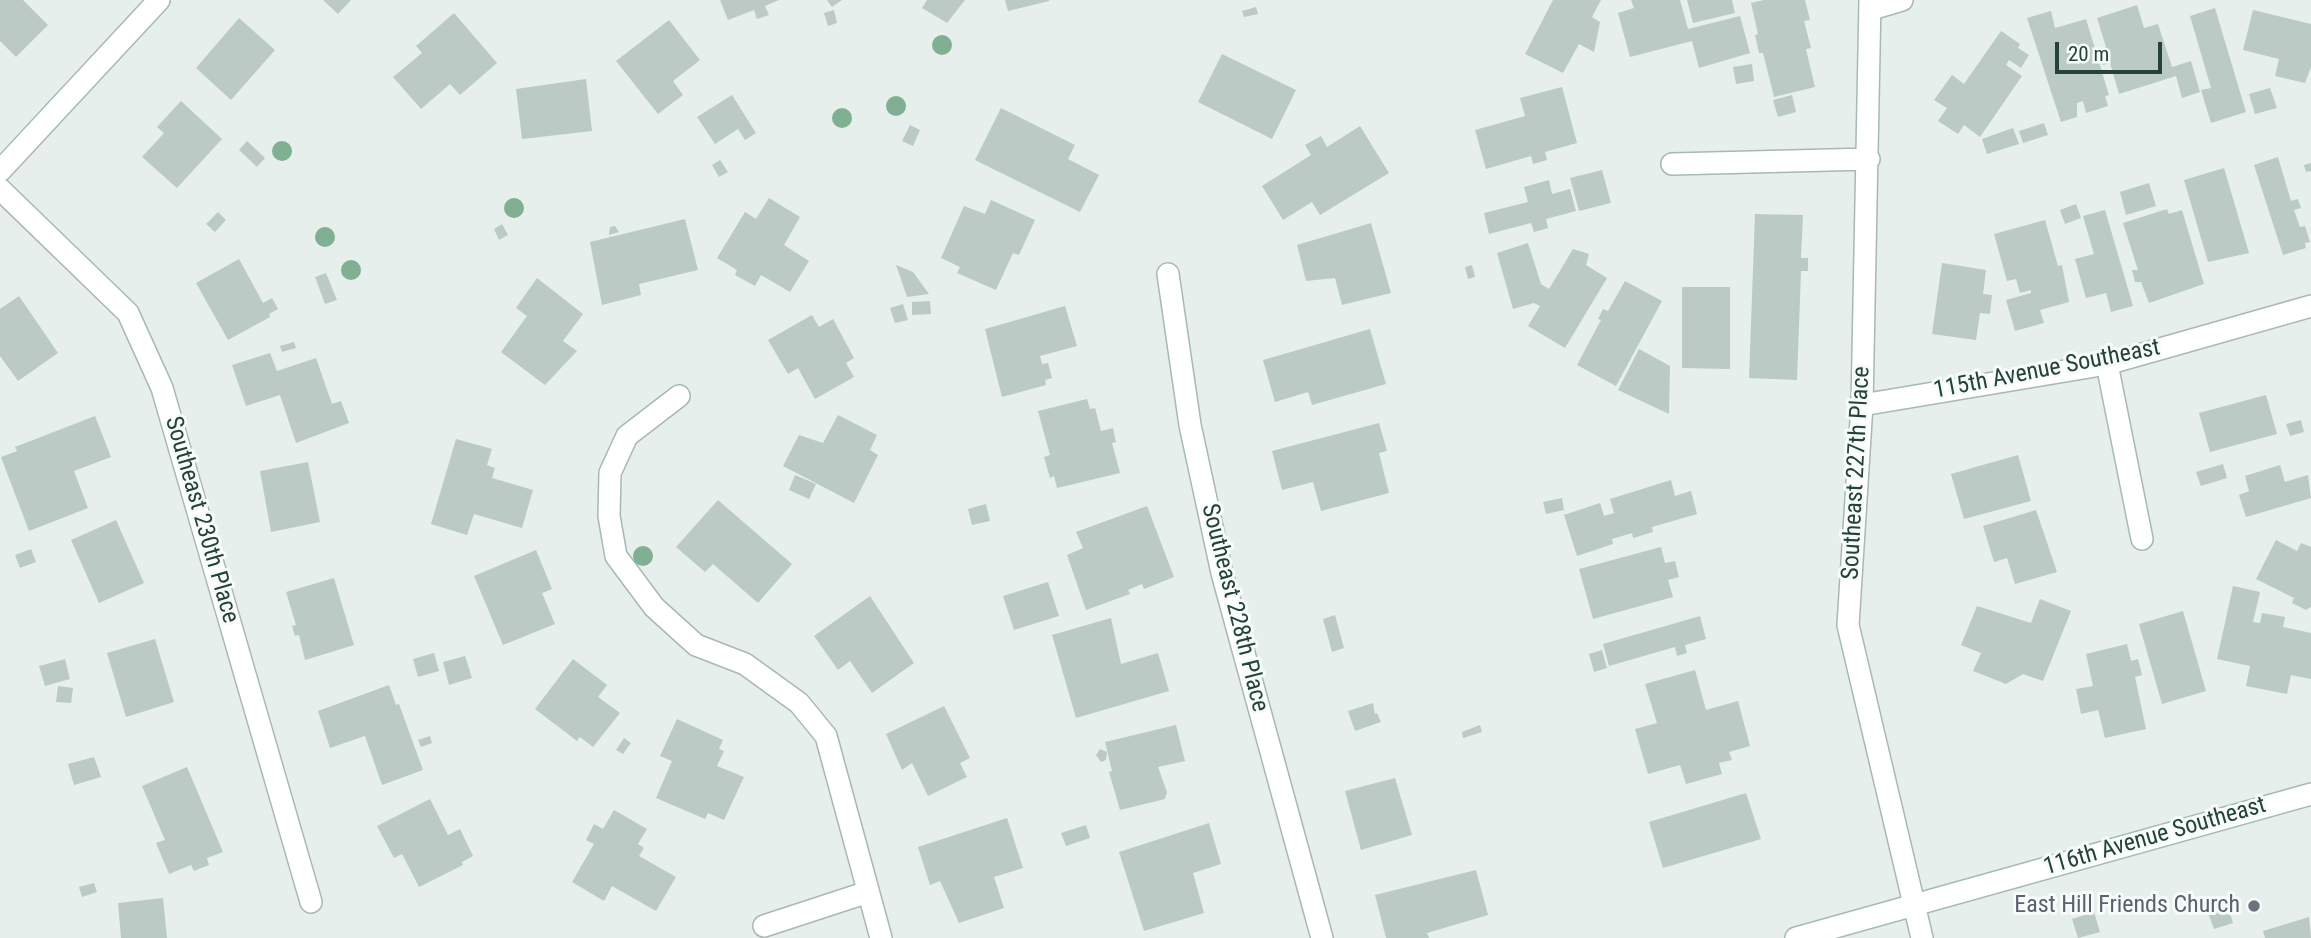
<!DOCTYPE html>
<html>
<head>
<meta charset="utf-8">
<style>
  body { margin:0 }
  #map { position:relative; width:2311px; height:938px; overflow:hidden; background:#e6efeb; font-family:"Roboto Condensed",sans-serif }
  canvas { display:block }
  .scale { position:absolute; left:2055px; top:42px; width:107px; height:32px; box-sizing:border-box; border:4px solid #24423a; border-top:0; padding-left:9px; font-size:21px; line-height:24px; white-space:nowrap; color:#24423a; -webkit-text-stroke:5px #f7fbf9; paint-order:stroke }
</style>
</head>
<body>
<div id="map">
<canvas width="2311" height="938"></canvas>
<div class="scale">20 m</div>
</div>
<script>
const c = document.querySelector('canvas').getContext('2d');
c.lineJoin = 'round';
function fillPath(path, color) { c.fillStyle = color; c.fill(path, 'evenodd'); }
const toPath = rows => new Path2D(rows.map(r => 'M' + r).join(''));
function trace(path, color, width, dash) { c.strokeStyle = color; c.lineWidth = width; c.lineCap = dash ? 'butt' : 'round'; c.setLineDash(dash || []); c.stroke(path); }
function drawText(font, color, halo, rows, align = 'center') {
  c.font = font + ' "Roboto Condensed",sans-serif'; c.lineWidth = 6; c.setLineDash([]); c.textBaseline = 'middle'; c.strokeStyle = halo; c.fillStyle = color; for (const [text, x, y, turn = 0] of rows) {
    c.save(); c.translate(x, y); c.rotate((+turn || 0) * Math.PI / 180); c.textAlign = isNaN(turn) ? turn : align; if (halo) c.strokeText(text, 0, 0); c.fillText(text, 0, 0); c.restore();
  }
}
const building = toPath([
  [0,0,23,0,48,25,16,57,0,41],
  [323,0,351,0,338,14],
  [720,0,779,0,765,6,769,15,757,19,754,10,728,20],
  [827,0,842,0,832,7],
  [927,0,965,0,947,23,922,8],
  [1005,0,1049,0,1049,1,1008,11],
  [1553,0,1601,0,1592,17,1600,22,1594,52,1579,44,1563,73,1525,54],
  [1631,0,1680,0,1688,29,1740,16,1750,53,1699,68,1692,41,1630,57,1618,13,1634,8],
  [1687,0,1732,0,1735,13,1693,23],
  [1764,0,1805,0,1810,20,1804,21,1811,48,1806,49,1815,87,1774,97,1763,53,1759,53,1755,35,1758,34,1751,3],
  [2137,5,2144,28,2158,24,2172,67,2191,61,2200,92,2182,98,2176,76,2119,94,2110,63,2103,65,2098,50,2106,47,2097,18],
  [1256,7,1258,14,1244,17,1242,11],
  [2215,8,2246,112,2211,123,2201,90,2211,88,2190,16],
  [834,10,837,23,828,26,824,13],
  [2253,10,2311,24,2311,67,2305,83,2275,76,2279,59,2243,50],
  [2051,11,2055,28,2086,19,2109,95,2105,96,2108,106,2086,113,2083,101,2077,103,2077,117,2061,122,2027,18],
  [454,13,497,63,460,95,450,84,421,109,393,77,422,53,416,46],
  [239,18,275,50,231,100,196,68],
  [669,20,700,60,673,81,683,95,658,114,616,61],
  [2001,31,2020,44,2018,48,2029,55,2021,68,2009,60,2006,65,2022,76,1980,137,1964,125,1958,134,1938,121,1947,108,1934,100,1952,75,1964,84],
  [1222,54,1296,90,1272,139,1198,102],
  [1752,64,1754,81,1736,84,1733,67],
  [586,79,592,131,522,139,516,89],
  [1562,87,1577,143,1545,152,1547,160,1533,164,1531,156,1486,169,1475,130,1525,116,1520,98],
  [2270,88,2277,108,2255,114,2249,94],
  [732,95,756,133,745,140,738,129,715,144,697,117],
  [1792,95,1796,112,1778,117,1773,100],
  [181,101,222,139,177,188,142,157,164,133,157,127],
  [1001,108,1075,145,1068,159,1099,175,1080,212,975,160],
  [2044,123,2048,135,2023,143,2019,131],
  [910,125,920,130,913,146,902,141],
  [1360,126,1389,173,1320,215,1312,202,1283,220,1262,186,1311,155,1305,145,1321,136,1327,147],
  [2013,128,2019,144,1987,154,1982,139],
  [247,141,265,158,257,167,239,150],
  [2278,157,2291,201,2298,199,2301,208,2294,210,2300,227,2305,226,2310,242,2305,243,2306,248,2283,255,2254,165],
  [720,160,728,172,719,177,712,165],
  [2311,163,2311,171,2306,172,2304,165],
  [2224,168,2249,253,2208,262,2184,180],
  [1602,170,1611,203,1579,211,1570,178],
  [1549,180,1552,194,1570,189,1576,211,1546,219,1548,228,1534,232,1531,223,1489,234,1484,213,1528,202,1524,187],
  [2149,183,2156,206,2126,215,2120,192],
  [769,198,800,217,784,245,809,261,790,292,761,275,755,286,735,275,737,270,717,258,745,212,756,219],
  [991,200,1035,220,1019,255,1013,253,996,290,957,273,960,267,941,258,964,206,985,214],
  [2076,204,2081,218,2065,224,2060,210],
  [2167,209,2169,214,2182,210,2204,284,2149,303,2141,282,2135,282,2132,270,2138,270,2123,223],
  [2105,210,2133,306,2111,312,2106,293,2086,298,2075,259,2094,254,2083,216],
  [218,212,226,220,215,232,206,224],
  [1755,214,1803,215,1801,258,1808,258,1808,271,1801,271,1797,380,1749,378],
  [685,219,698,270,639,284,641,295,602,305,590,242],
  [2045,220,2058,266,2062,265,2069,302,2040,310,2044,323,2015,331,2006,300,2031,293,2031,290,2020,293,2016,279,2007,281,1994,234],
  [1371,223,1391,293,1342,305,1335,278,1306,281,1297,245],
  [502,224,508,235,499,240,494,229],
  [615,226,619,232,609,235,610,227],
  [1528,243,1541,284,1549,289,1573,249,1589,254,1586,265,1607,278,1565,348,1528,326,1540,306,1534,303,1513,309,1497,253],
  [239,259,263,303,272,298,278,309,269,314,270,317,228,340,196,283],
  [1942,263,1986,270,1983,294,1992,295,1990,314,1980,313,1976,340,1932,334],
  [896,265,913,272,929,294,907,297],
  [1472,265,1475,277,1468,279,1465,267],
  [326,273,337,300,325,304,315,277],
  [537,278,583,314,563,341,577,351,545,385,501,352,527,316,516,308],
  [1625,281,1662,301,1616,386,1577,365,1601,320,1598,319,1603,309,1608,311],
  [1682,287,1730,287,1730,369,1682,368],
  [19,296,58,353,18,381,0,356,0,309],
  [930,301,931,314,912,315,912,302],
  [903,304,908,320,895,323,890,308],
  [1065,306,1077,346,1040,356,1042,364,1048,363,1052,378,1045,380,1046,385,1002,397,985,329],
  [812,315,819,327,833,319,854,358,846,363,854,377,815,399,798,368,788,374,768,340],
  [1370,329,1386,384,1312,405,1308,392,1275,402,1263,360],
  [294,342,296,348,282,352,280,346],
  [1639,349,1670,366,1669,414,1618,390],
  [270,353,277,371,316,358,332,404,341,401,349,423,296,443,280,395,246,406,232,365],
  [2266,395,2277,434,2210,452,2199,413],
  [1087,399,1090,409,1095,408,1101,431,1113,428,1116,442,1112,443,1120,473,1057,488,1054,476,1050,478,1044,457,1050,455,1038,411],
  [838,415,877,435,870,450,878,455,854,503,783,466,799,435,823,443],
  [95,416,111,457,74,471,88,508,29,531,1,457,17,451,15,447],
  [2301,420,2304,432,2290,436,2286,424],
  [1379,423,1387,451,1379,453,1389,493,1321,511,1313,482,1282,490,1272,451],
  [456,439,492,449,487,465,495,468,492,478,533,490,522,528,474,514,467,535,431,524],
  [2018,455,2031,501,1964,519,1951,474],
  [308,462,320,522,271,532,260,471],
  [2223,464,2227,478,2201,486,2196,472],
  [2280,465,2285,482,2308,475,2311,498,2246,517,2239,495,2249,491,2245,476],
  [795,475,816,484,809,499,789,490],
  [1671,480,1675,496,1691,491,1697,514,1652,527,1653,532,1633,538,1632,533,1612,539,1613,544,1577,556,1564,515,1600,503,1604,516,1614,513,1610,499],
  [1562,498,1564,510,1546,514,1543,502],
  [718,500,792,564,758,603,713,564,705,572,676,547],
  [986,504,990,521,972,525,968,509],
  [1147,506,1174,577,1144,589,1142,584,1128,590,1130,594,1086,610,1067,555,1083,548,1076,532],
  [2036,510,2057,572,2015,584,2007,558,1994,562,1983,526],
  [116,520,144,583,99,603,71,540],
  [2276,540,2297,551,2301,543,2311,547,2311,607,2306,610,2292,603,2294,598,2256,579],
  [1661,547,1665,563,1675,561,1679,577,1668,580,1673,597,1593,619,1579,569],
  [31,549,36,562,20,568,15,555],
  [536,550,552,589,542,593,555,624,503,645,474,576],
  [334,578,354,645,305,660,299,635,295,636,292,626,296,625,286,592],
  [1048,582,1059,616,1014,630,1003,596],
  [2233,586,2260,592,2253,622,2260,623,2262,613,2285,617,2283,627,2311,633,2311,679,2291,675,2287,694,2246,686,2250,666,2217,659],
  [870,596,914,663,872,693,850,661,838,670,814,636],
  [2040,599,2071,611,2043,681,2023,674,2006,684,1973,671,1981,653,1961,645,1977,606,2031,623],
  [2183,611,2206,691,2162,704,2139,624],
  [1335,615,1344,648,1332,652,1323,619],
  [1700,616,1706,639,1685,645,1687,653,1677,656,1675,647,1609,666,1603,644],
  [1111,618,1121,664,1158,653,1169,691,1076,718,1052,635],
  [155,639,174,702,126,717,107,653],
  [2127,644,2131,661,2138,659,2142,675,2135,677,2146,729,2105,738,2098,710,2081,714,2076,689,2093,686,2086,654],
  [1602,650,1607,668,1594,672,1589,654],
  [434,653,439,671,418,677,413,659],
  [465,656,472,678,449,685,443,662],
  [65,659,70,679,45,686,39,666],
  [573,659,607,685,598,697,620,713,593,747,580,737,577,741,535,709],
  [1695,670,1706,710,1738,701,1750,746,1729,752,1732,760,1719,763,1722,774,1686,784,1680,765,1648,774,1635,729,1657,723,1645,684],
  [389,685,396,705,399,704,423,770,382,785,365,736,330,748,318,711],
  [58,686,73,688,71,703,56,702],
  [1373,703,1375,714,1377,713,1381,722,1355,731,1348,711],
  [944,706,970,758,960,763,967,777,928,796,912,763,902,770,886,734],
  [677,719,723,740,719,749,724,751,717,766,744,777,724,820,708,813,705,819,656,798,672,761,660,756],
  [1176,725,1185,761,1158,767,1167,792,1165,799,1120,810,1109,772,1112,771,1105,742],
  [1480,725,1482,732,1463,738,1462,732],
  [430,736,432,743,421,747,418,740],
  [624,738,631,743,623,754,616,750],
  [1100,749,1107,752,1106,760,1101,762,1096,755],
  [94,757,101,777,74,785,68,764],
  [187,767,223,852,207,858,209,865,194,871,191,865,169,874,156,843,165,840,142,786],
  [1395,778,1412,835,1361,850,1345,791],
  [1746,793,1761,839,1663,868,1649,822],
  [430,799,448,835,460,829,473,856,462,862,463,865,419,887,402,854,394,858,377,826],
  [614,810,647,829,638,844,644,848,639,856,676,877,656,911,612,886,604,901,572,882,594,844,586,840,594,824,603,829],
  [1007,818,1023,868,994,877,1004,908,959,923,940,881,930,885,918,847],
  [1209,823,1221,864,1193,873,1204,913,1144,931,1119,852],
  [1086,825,1090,838,1066,846,1061,833],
  [1476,870,1488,915,1427,933,1429,938,1386,938,1375,895],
  [94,883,97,892,82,897,79,887],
  [163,898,167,938,121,938,118,903],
  [2226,901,2233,923,2214,929,2206,907],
  [2094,912,2100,932,2078,938,2072,919],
  [2309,917,2311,938,2265,938,2263,931]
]);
const minor = toPath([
  [1870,0,1862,405,1848,625,1922,938],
  [1872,9,1902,0],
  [1672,164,1869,159],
  [0,171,159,0],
  [0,189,128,313,162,388,311,902],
  [1168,274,1190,425,1222,573,1322,938],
  [2107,364,2142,539],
  [679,396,627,436,610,473,609,516,616,556,654,607,696,645,745,664,799,703,826,736,881,938],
  [1862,405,2107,364,2311,306],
  [764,926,868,892]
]);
const secondary = toPath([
  [1796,938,2311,794]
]);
const trees = [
  [942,45],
  [896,106],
  [842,118],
  [282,151],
  [514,208],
  [325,237],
  [351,270],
  [643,556]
];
const markers = [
  [2254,906,7,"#6b7280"]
];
const streetNames = [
  ["115th Avenue Southeast",2047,370,-11],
  ["Southeast 227th Place",1857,473,-87],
  ["Southeast 230th Place",201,520,74],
  ["Southeast 228th Place",1234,608,76],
  ["116th Avenue Southeast",2155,837,-16]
];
const worshipNames = [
  ["East Hill Friends Church",2240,906]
];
fillPath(building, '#bbcac4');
trace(minor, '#a8b8b2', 24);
trace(secondary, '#a4bbb3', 24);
trace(minor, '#fff', 21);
trace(secondary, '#fff', 21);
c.fillStyle = '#80af93';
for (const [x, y] of trees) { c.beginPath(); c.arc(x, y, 10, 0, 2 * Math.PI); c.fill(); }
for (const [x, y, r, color] of markers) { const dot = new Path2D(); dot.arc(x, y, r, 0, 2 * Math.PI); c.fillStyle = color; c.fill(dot); trace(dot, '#f7fbf9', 2.5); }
drawText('24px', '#24423a', '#f7fbf9', streetNames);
drawText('24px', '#5b616d', '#f7fbf9', worshipNames, 'right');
</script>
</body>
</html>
